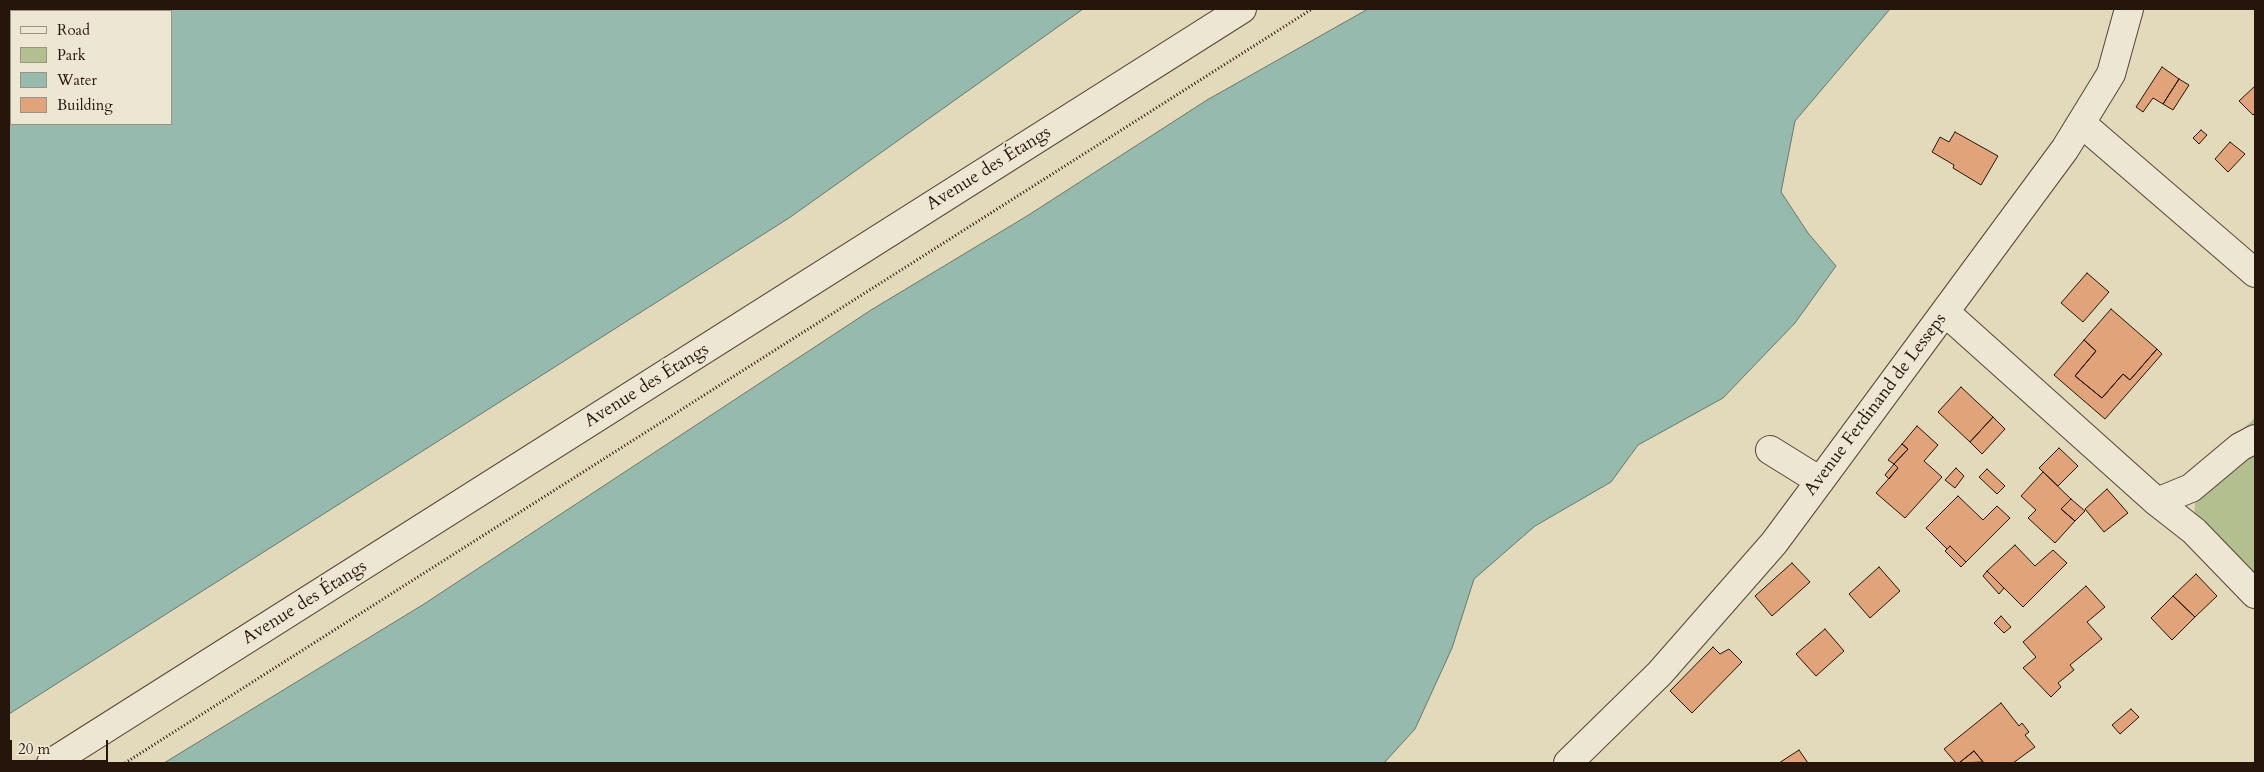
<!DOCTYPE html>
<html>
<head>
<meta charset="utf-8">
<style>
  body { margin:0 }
  #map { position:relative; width:2264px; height:772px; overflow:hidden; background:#e3d9bb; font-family:Cardo,serif }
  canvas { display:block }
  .frame { position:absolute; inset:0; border:10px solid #26150a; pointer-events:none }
  .legend { position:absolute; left:10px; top:10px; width:162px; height:115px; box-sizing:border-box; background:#ede6d3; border:1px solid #9d9283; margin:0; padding:6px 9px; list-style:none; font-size:15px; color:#26150a }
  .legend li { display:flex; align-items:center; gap:10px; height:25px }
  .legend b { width:25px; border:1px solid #9d9283 }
  .scale { position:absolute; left:10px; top:740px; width:98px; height:22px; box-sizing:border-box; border:2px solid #26150a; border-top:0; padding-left:6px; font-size:15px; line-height:18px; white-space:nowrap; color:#26150a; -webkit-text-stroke:4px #ede6d3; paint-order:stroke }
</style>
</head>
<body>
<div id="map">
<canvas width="2264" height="772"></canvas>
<div class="frame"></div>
<ul class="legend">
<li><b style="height:6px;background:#ede6d3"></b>Road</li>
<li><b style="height:14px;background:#b4bf90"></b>Park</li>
<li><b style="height:14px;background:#96baad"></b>Water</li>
<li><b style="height:14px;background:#e1a379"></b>Building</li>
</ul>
<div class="scale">20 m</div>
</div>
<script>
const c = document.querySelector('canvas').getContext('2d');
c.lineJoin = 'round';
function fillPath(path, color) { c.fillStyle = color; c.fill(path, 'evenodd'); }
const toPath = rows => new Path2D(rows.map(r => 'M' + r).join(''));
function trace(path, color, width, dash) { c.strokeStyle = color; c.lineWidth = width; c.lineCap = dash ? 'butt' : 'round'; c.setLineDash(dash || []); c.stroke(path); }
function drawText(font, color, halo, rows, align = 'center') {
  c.font = font + ' Cardo,serif'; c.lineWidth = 4; c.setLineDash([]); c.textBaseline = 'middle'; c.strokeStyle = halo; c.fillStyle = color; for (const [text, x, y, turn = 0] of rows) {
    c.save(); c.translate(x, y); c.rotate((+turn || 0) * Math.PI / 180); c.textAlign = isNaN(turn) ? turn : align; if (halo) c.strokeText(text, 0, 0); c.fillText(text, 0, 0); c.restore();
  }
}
const green = toPath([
  [2255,418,2255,580,2194,520,2197,471]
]);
const water = toPath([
  [9,9,1083,9,789,218,9,714,9,9],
  [11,11,171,11,171,124,11,124,11,11],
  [1368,9,1890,9,1795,121,1781,192,1808,233,1836,266,1795,323,1723,398,1638,445,1611,482,1535,526,1474,579,1452,648,1415,729,1384,763,164,763,424,604,871,310,1027,216,1207,100,1368,9]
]);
const building = toPath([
  [2162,67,2179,79,2163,104,2153,98,2143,112,2136,107,2162,67],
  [2179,79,2189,85,2173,110,2163,104,2179,79],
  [2255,86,2255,113,2253,115,2239,101,2255,86],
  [2201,130,2207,135,2199,144,2193,138,2201,130],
  [1955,132,1998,156,1981,185,1953,168,1954,165,1932,152,1940,137,1949,142,1955,132],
  [2230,142,2245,154,2228,172,2215,159,2230,142],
  [2087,273,2109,292,2083,322,2061,303,2087,273],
  [2111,309,2157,349,2130,380,2123,374,2102,398,2075,376,2096,351,2084,340,2111,309],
  [2084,340,2096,351,2075,376,2102,398,2123,374,2130,380,2157,349,2162,354,2105,419,2054,375,2084,340],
  [1961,387,1993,417,1970,442,1938,412,1961,387],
  [1993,417,2005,429,1982,454,1970,442,1993,417],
  [1917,426,1938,445,1924,461,1942,477,1905,518,1876,493,1898,468,1894,464,1908,449,1902,444,1917,426],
  [1902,444,1908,449,1894,464,1888,460,1902,444],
  [2059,448,2078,466,2058,486,2039,468,2059,448],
  [1894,464,1898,468,1889,479,1885,475,1894,464],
  [1956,468,1964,476,1955,488,1945,480,1956,468],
  [1987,469,2005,486,1997,494,1979,477,1987,469],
  [2043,472,2071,499,2061,509,2075,521,2055,543,2028,518,2036,510,2021,496,2043,472],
  [2107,489,2128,513,2104,532,2085,509,2107,489],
  [1958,496,1983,520,1997,506,2010,518,1966,562,1950,546,1947,549,1926,528,1958,496],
  [2071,499,2085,511,2075,521,2061,509,2071,499],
  [2015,545,2035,566,2053,550,2067,563,2023,607,1987,571,2015,545],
  [1950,546,1966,562,1961,567,1945,551,1950,546],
  [1792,563,1810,582,1772,616,1755,596,1792,563],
  [1879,567,1900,591,1870,618,1849,594,1879,567],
  [1987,571,2004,588,1999,594,1983,576,1987,571],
  [2196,574,2217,596,2195,617,2173,596,2196,574],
  [2086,586,2105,607,2087,622,2102,639,2070,665,2074,670,2058,683,2061,687,2051,697,2023,668,2036,657,2023,642,2086,586],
  [2173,596,2195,617,2172,640,2151,618,2173,596],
  [2001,616,2011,627,2004,633,1994,623,2001,616],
  [1825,629,1844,651,1816,676,1796,654,1825,629],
  [1713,647,1720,654,1729,649,1742,662,1692,713,1670,691,1713,647],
  [2001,703,2019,726,2022,723,2029,732,2025,735,2035,747,2013,763,1984,763,1974,751,1959,763,1956,763,1944,749,2001,703],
  [2131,709,2139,717,2120,734,2112,725,2131,709],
  [1799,750,1808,763,1779,763,1799,750],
  [1974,751,1983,762,1959,763,1974,751]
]);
const path = toPath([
  [125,763,1312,9]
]);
const minor = toPath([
  [2081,123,2255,273],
  [1945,312,2157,502,2194,531,2255,594],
  [1770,450,1820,481],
  [2157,502,2191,488,2240,447,2255,439],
  [51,763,1242,9],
  [1568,763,1660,673,1774,543,1820,481,2065,149,2111,74,2129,9]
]);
const streetNames = [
  ["Avenue des Étangs",989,169,-32],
  ["Avenue des Étangs",647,386,-32],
  ["Avenue Ferdinand de Lesseps",1876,405,-53],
  ["Avenue des Étangs",305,603,-32]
];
fillPath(green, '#b4bf90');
fillPath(water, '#96baad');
trace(water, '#69786c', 1);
fillPath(building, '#e1a379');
trace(building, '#26150a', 1);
trace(minor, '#554636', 30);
trace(path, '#26150a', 3, [1, 2.5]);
trace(minor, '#ede6d3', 28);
drawText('18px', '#26150a', '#ede6d3', streetNames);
</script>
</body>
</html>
